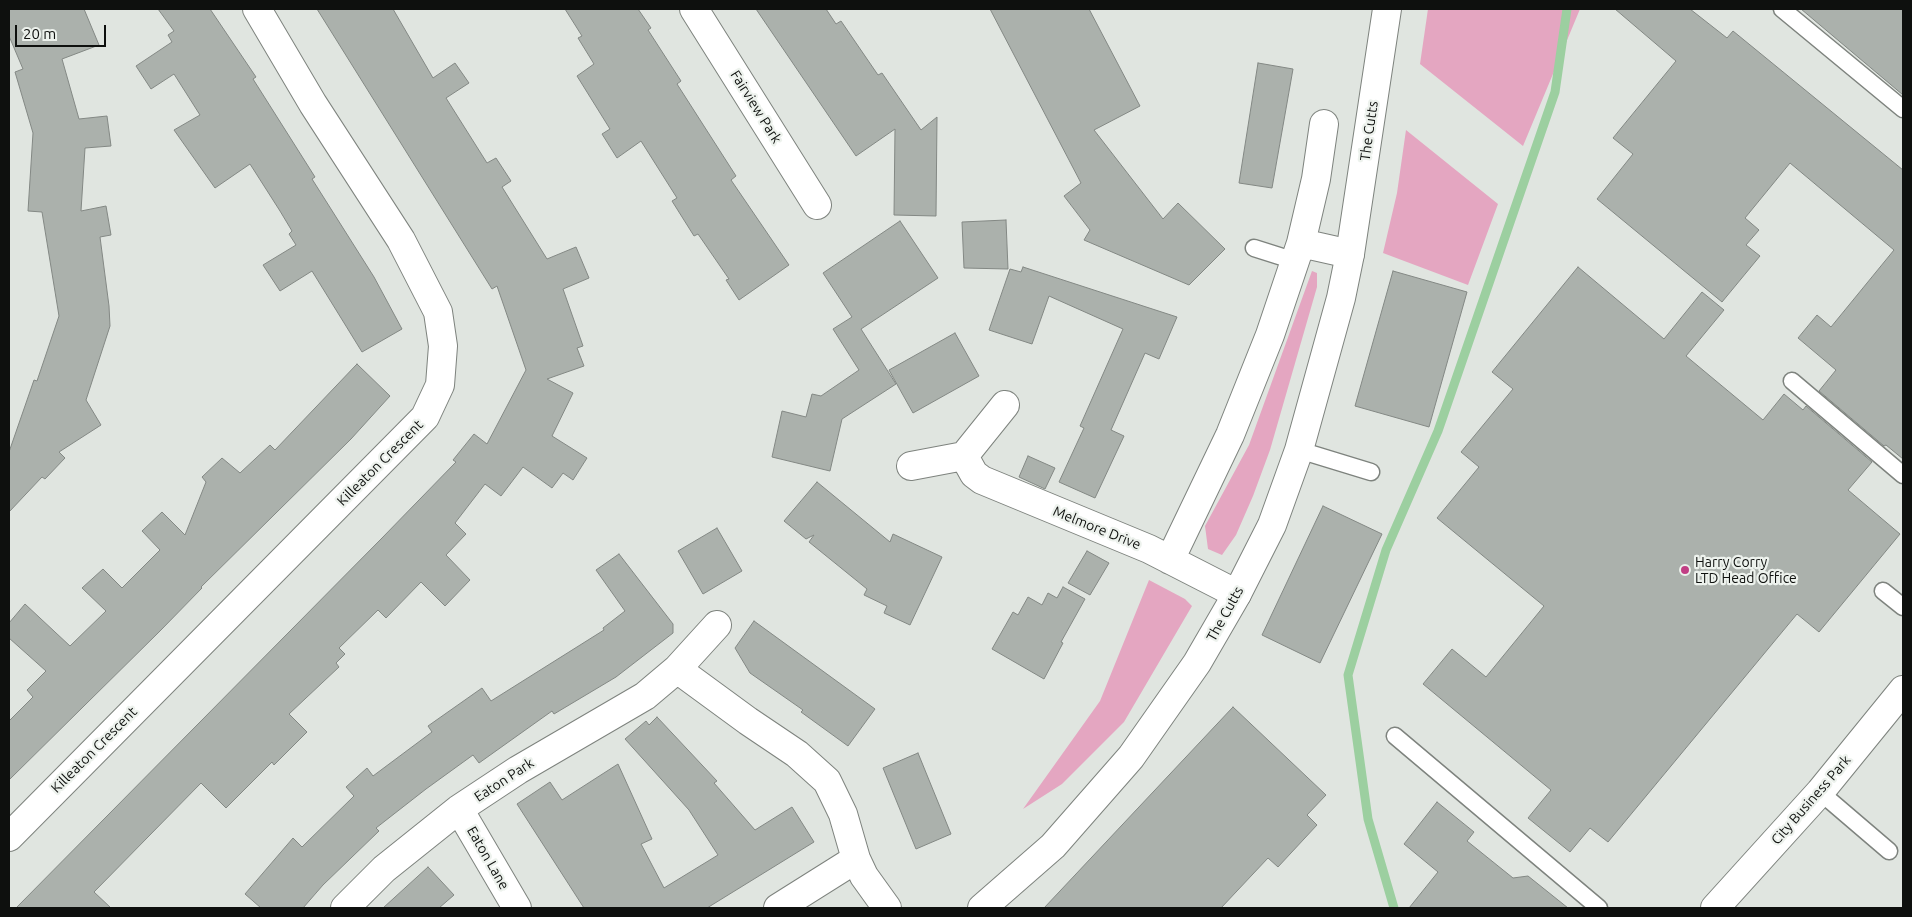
<!DOCTYPE html>
<html>
<head>
<meta charset="utf-8">
<style>
  body { margin:0 }
  #map { position:relative; width:1912px; height:917px; overflow:hidden; background:#e0e5e0; font-family:Ubuntu,sans-serif }
  canvas { display:block }
  .frame { position:absolute; inset:0; border:10px solid #0e100e; pointer-events:none }
  .scale { position:absolute; left:15px; top:25px; width:91px; height:22px; box-sizing:border-box; border:2px solid #0e100e; border-top:0; padding-left:6px; font-size:15px; line-height:18px; white-space:nowrap; color:#0e100e; -webkit-text-stroke:4px #edf2ed; paint-order:stroke }
</style>
</head>
<body>
<div id="map">
<canvas width="1912" height="917"></canvas>
<div class="frame"></div>
<div class="scale">20 m</div>
</div>
<script>
const c = document.querySelector('canvas').getContext('2d');
c.lineJoin = 'round';
function fillPath(path, color) { c.fillStyle = color; c.fill(path, 'evenodd'); }
const toPath = rows => new Path2D(rows.map(r => 'M' + r).join(''));
function trace(path, color, width, dash) { c.strokeStyle = color; c.lineWidth = width; c.lineCap = dash ? 'butt' : 'round'; c.setLineDash(dash || []); c.stroke(path); }
function drawText(font, color, halo, rows, align = 'center') {
  c.font = font + ' Ubuntu,sans-serif'; c.lineWidth = 4.5; c.setLineDash([]); c.textBaseline = 'middle'; c.strokeStyle = halo; c.fillStyle = color; for (const [text, x, y, turn = 0] of rows) {
    c.save(); c.translate(x, y); c.rotate((+turn || 0) * Math.PI / 180); c.textAlign = isNaN(turn) ? turn : align; if (halo) c.strokeText(text, 0, 0); c.fillText(text, 0, 0); c.restore();
  }
}
const green = toPath([
  [1428,9,1580,9,1523,146,1420,64],
  [1406,130,1498,204,1468,285,1383,253,1397,193],
  [1312,271,1317,273,1317,287,1270,450,1253,496,1236,535,1222,555,1208,549,1205,526,1249,445],
  [1149,580,1185,599,1192,606,1124,722,1062,784,1023,809,1100,701]
]);
const stream = toPath([
  [1394,908,1368,819,1348,675,1386,550,1438,431,1555,92,1567,9]
]);
const building = toPath([
  [9,9,84,9,99,45,62,59,79,119,107,116,111,146,85,148,81,211,106,206,111,235,100,237,109,306,110,326,86,400,101,425,59,452,65,458,45,479,42,477,9,512,9,452,34,380,37,381,59,316,42,212,28,211,33,133,15,72,23,69,9,36,9,9],
  [158,9,210,9,256,77,253,79,315,177,312,179,374,277,402,329,362,352,312,271,280,291,263,265,296,245,289,234,292,231,280,211,250,164,215,188,174,130,200,115,174,74,151,89,136,66,172,42,168,35,174,31,158,9],
  [317,9,393,9,433,78,455,63,469,83,446,98,487,163,496,158,511,181,502,187,547,259,576,247,589,278,563,289,583,346,577,348,584,366,547,379,573,393,552,436,587,458,573,480,563,473,552,488,523,467,501,496,485,484,455,523,466,534,446,555,470,580,445,606,421,582,386,618,378,610,339,648,345,654,336,663,339,667,289,714,307,732,274,765,272,762,226,808,201,783,94,892,111,908,16,908,382,538,456,462,453,460,474,434,487,444,526,370,497,286,492,289,317,9],
  [565,9,638,9,651,28,648,30,681,81,677,84,736,176,731,180,789,265,739,300,726,280,729,279,698,234,694,236,672,201,677,198,641,141,617,158,602,134,610,129,577,76,594,64,578,38,582,36,565,9],
  [756,9,826,9,836,24,841,21,878,75,882,73,921,130,937,117,936,216,894,215,895,129,856,156,756,9],
  [990,9,1089,9,1140,106,1094,130,1163,219,1178,203,1225,249,1189,285,1084,240,1090,230,1064,196,1081,183,990,9],
  [1615,9,1690,9,1727,38,1733,31,1903,170,1903,459,1886,445,1884,446,1819,391,1836,370,1798,338,1817,315,1831,327,1894,250,1790,163,1745,218,1759,230,1746,245,1760,256,1722,302,1597,199,1633,154,1613,138,1676,61,1615,9],
  [1801,9,1903,9,1903,95,1801,9],
  [1258,63,1293,69,1272,188,1239,183,1258,63],
  [1006,220,1008,269,964,268,962,222,1006,220],
  [900,221,938,278,861,329,896,384,842,419,830,471,772,457,782,411,806,417,812,394,821,396,859,370,833,329,852,317,823,273,900,221],
  [1023,267,1177,317,1159,359,1145,353,1111,430,1124,436,1095,498,1059,482,1084,428,1080,426,1123,329,1049,296,1032,344,989,330,1010,269,1021,272,1023,267],
  [1578,267,1664,339,1702,292,1724,310,1686,356,1763,420,1784,394,1803,410,1806,406,1872,462,1848,490,1900,534,1819,632,1797,614,1608,842,1590,828,1570,852,1528,818,1551,790,1423,684,1452,649,1486,677,1544,606,1437,518,1479,467,1461,452,1513,389,1492,372,1578,267],
  [1393,271,1467,292,1429,427,1355,406,1393,271],
  [955,333,979,376,913,413,889,370,955,333],
  [357,364,390,396,351,439,201,587,202,588,160,631,9,780,9,721,33,697,27,690,46,671,9,638,9,623,25,604,70,646,106,611,82,588,103,569,122,588,160,550,142,531,162,512,185,535,206,482,202,477,222,458,240,473,270,445,275,450,357,364],
  [1028,456,1055,468,1045,489,1019,477,1028,456],
  [817,482,890,542,893,534,942,557,910,625,884,613,887,606,864,595,867,589,809,542,814,535,806,539,784,521,817,482],
  [1323,506,1382,534,1320,663,1262,635,1323,506],
  [717,528,742,571,703,594,678,551,717,528],
  [1087,551,1109,563,1090,595,1068,583,1087,551],
  [619,554,673,624,673,633,616,677,554,714,552,711,479,763,473,755,426,789,376,828,379,831,323,885,303,908,261,908,245,894,293,838,302,847,354,796,346,787,367,768,373,776,432,732,428,726,482,688,491,701,604,630,603,628,625,611,596,570,619,554],
  [1063,587,1085,599,1061,642,1063,643,1044,679,992,649,1013,612,1018,615,1028,597,1042,605,1048,593,1057,598,1063,587],
  [754,621,875,709,848,746,801,712,803,710,750,673,735,648,754,621],
  [1233,707,1326,795,1307,815,1317,825,1278,867,1268,858,1221,908,1044,908,1233,707],
  [657,717,717,781,714,783,755,830,792,807,814,842,707,908,584,908,517,804,550,782,562,800,618,764,652,839,641,844,664,888,718,855,689,810,625,739,646,721,649,725,657,717],
  [918,753,951,834,916,849,883,768,918,753],
  [1437,802,1474,832,1467,841,1513,878,1528,876,1568,908,1409,908,1438,872,1404,844,1437,802],
  [428,867,454,895,439,908,383,908,428,867]
]);
const service = toPath([
  [1782,9,1903,109],
  [1254,248,1295,261],
  [1792,381,1903,475],
  [1299,450,1371,472],
  [1883,591,1903,607],
  [1395,736,1599,908],
  [1820,792,1889,851]
]);
const minor = toPath([
  [694,9,817,205],
  [1301,243,1350,254],
  [964,456,974,474,982,480,1149,549,1237,594],
  [911,466,964,456,1005,405],
  [1170,560,1230,435,1270,335,1301,243,1316,179,1324,124],
  [677,669,748,721,797,754,827,781,843,814,856,859,864,876,887,908],
  [459,809,517,908],
  [9,837,425,417,440,385,443,346,438,312,401,240,313,104,257,9],
  [345,908,384,869,459,809,518,770,645,696,677,669,717,625],
  [778,908,856,859],
  [1715,908,1820,792,1903,690]
]);
const tertiary = toPath([
  [982,908,1053,846,1131,757,1197,663,1237,594,1272,525,1299,450,1341,298,1350,254,1387,9]
]);
const markers = [
  [1685,570,5,"#c13e84"]
];
const streetNames = [
  ["Fairview Park",756,107,58],
  ["The Cutts",1369,131,-82],
  ["Killeaton Crescent",380,463,-45],
  ["Melmore Drive",1097,528,22],
  ["The Cutts",1225,614,-61],
  ["Killeaton Crescent",94,750,-45],
  ["Eaton Park",504,780,-33],
  ["City Business Park",1811,800,-49],
  ["Eaton Lane",488,858,60]
];
const poiNames = [
  ["Harry Corry",1695,562],
  ["LTD Head Office",1695,578]
];
fillPath(green, '#e4a6c1');
trace(stream, '#9ccfa0', 9);
fillPath(building, '#abb1ac');
trace(building, '#838884', 1);
trace(service, '#7e837e', 19);
trace(minor, '#7e837e', 30);
trace(tertiary, '#7e837e', 30);
trace(service, '#fff', 16);
trace(minor, '#fff', 28);
trace(tertiary, '#fff', 28);
for (const [x, y, r, color] of markers) { const dot = new Path2D(); dot.arc(x, y, r, 0, 2 * Math.PI); c.fillStyle = color; c.fill(dot); trace(dot, '#edf2ed', 2); }
drawText('14px', '#0e100e', '#edf2ed', streetNames);
drawText('14px', '#0e100e', '#edf2ed', poiNames, 'left');
</script>
</body>
</html>
